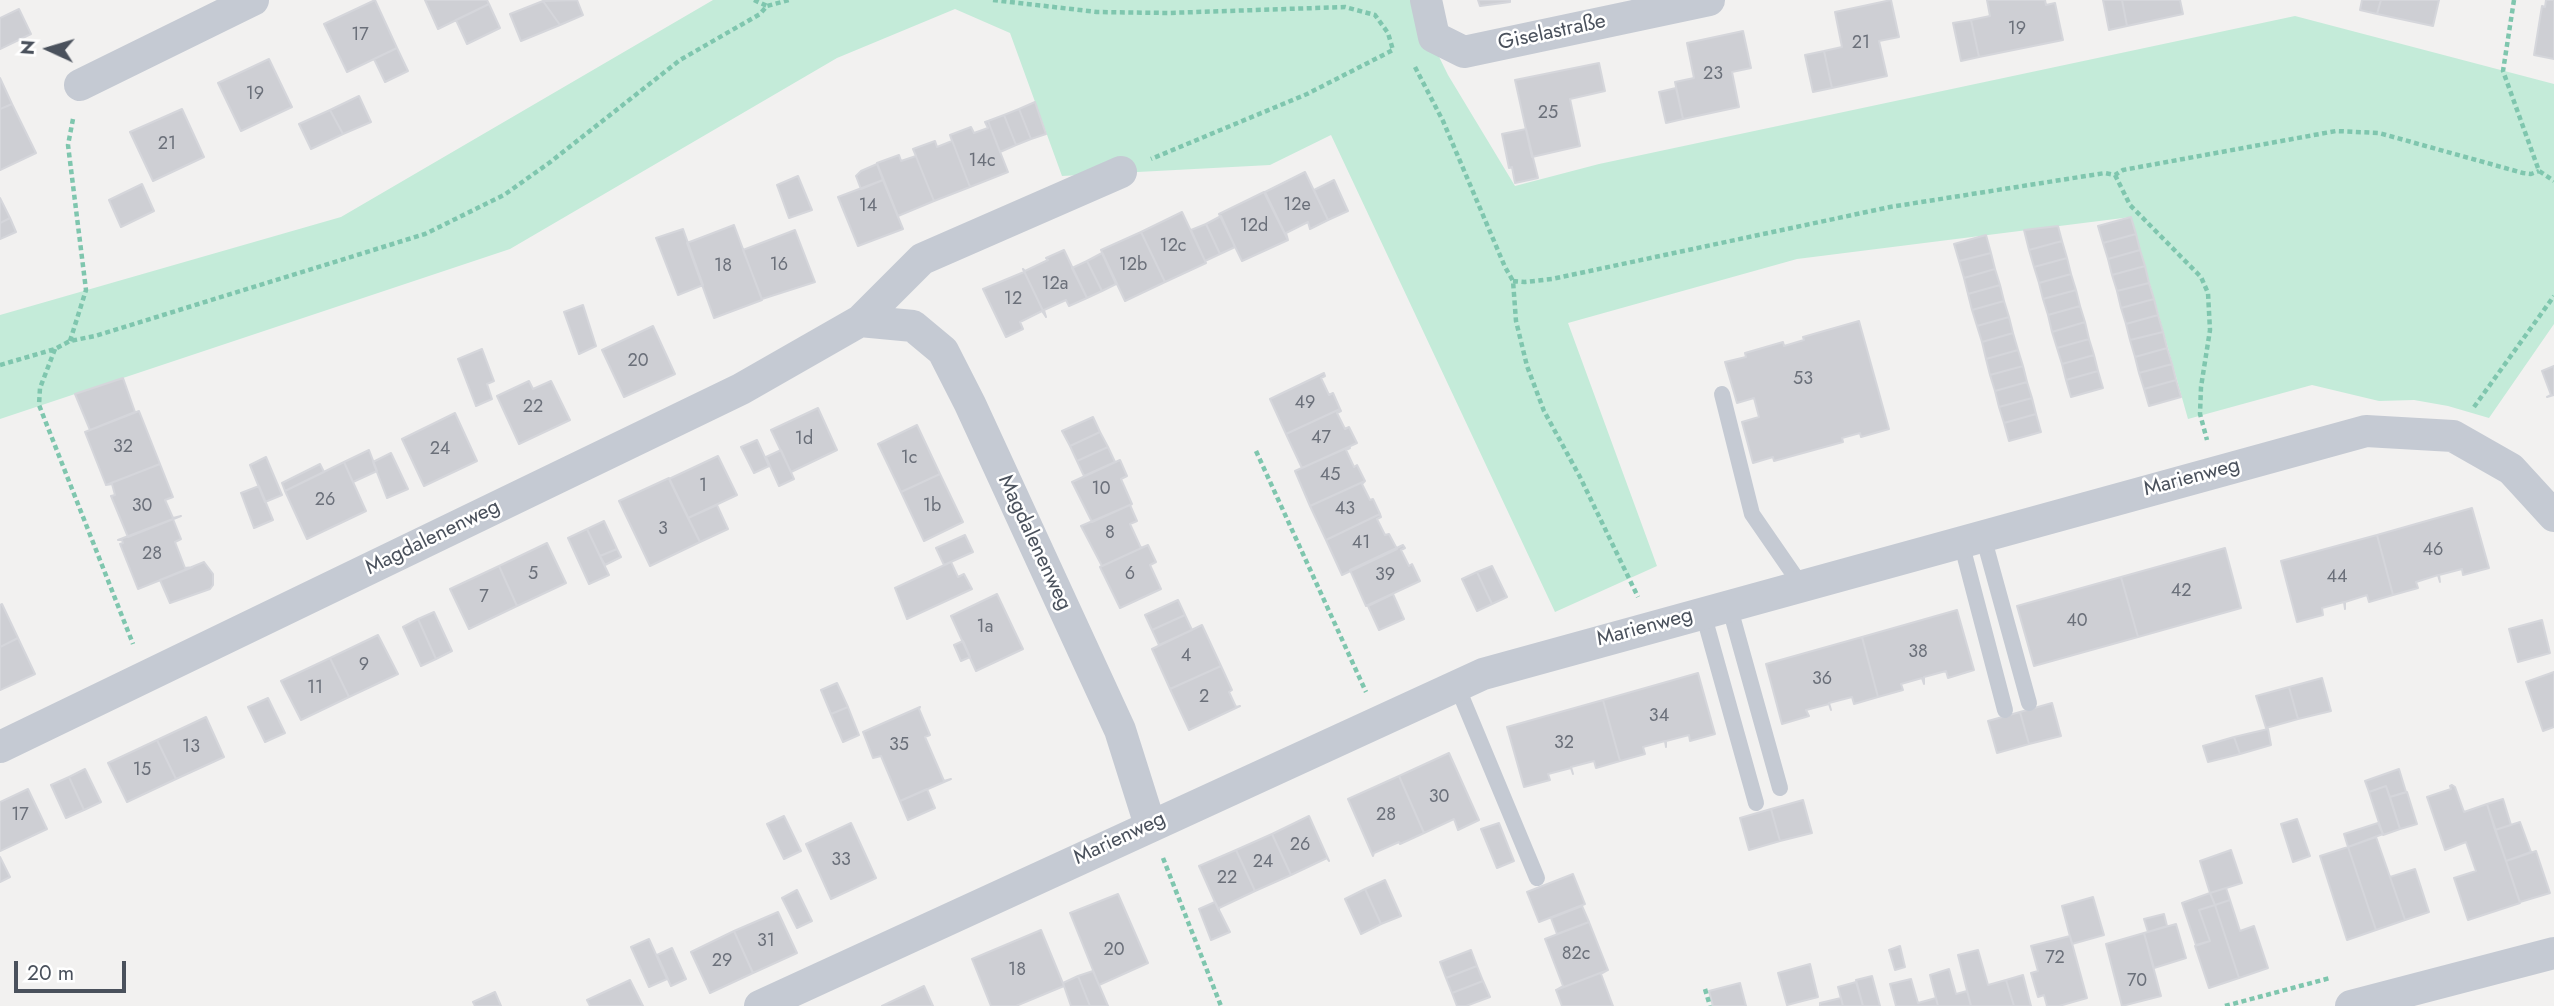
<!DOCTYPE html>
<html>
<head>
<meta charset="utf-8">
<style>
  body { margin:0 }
  #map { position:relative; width:2554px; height:1006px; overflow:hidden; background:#f2f1f0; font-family:Jost,sans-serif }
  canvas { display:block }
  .north { position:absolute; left:14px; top:14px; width:70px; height:70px; -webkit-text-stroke:5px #fff; paint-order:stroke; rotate:274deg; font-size:19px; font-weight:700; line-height:28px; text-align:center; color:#4a515c }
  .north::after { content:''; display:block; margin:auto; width:24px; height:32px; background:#4a515c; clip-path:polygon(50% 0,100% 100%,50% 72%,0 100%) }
  .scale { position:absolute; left:14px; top:961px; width:112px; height:32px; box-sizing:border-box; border:4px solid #4a515c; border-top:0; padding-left:9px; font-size:21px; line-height:24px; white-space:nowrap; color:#4a515c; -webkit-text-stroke:5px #fff; paint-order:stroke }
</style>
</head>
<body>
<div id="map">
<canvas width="2554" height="1006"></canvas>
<div class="north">N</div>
<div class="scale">20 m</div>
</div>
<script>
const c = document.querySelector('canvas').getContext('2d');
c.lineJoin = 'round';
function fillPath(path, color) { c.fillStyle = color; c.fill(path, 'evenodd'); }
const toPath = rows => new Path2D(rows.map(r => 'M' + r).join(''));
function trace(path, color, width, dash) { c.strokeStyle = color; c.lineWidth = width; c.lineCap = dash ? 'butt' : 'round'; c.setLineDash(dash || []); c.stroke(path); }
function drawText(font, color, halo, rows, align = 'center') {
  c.font = font + ' Jost,sans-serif'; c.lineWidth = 5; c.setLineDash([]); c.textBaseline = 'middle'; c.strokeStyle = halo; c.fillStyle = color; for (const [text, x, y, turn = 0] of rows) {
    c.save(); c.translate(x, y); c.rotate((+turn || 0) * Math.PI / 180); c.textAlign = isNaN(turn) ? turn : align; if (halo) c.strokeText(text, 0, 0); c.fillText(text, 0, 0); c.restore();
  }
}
const green = toPath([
  [713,0,1411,0,1448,75,1515,186,1599,164,2295,16,2554,84,2554,324,2489,418,2448,406,2414,400,2379,401,2312,385,2188,419,2131,217,1797,259,1568,323,1657,566,1555,612,1331,135,1270,165,1062,176,1010,33,955,9,837,58,510,249,0,419,0,315,341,217]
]);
const building = toPath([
  [375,0,397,48,347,72,324,24,375,0],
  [425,0,487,0,489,4,438,29,425,0],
  [577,0,583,15,560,25,543,1,577,0],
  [1478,0,1510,0,1510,2,1480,6,1478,0],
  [1891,0,1899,37,1879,41,1887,76,1832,88,1824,51,1842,47,1835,12,1891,0],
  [1987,0,2045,0,2046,5,2055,3,2063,40,1979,57,1971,20,1990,16,1987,0],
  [2103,0,2122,0,2127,26,2109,30,2103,0],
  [2122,0,2180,0,2183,14,2127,26,2122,0],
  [2362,0,2381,0,2377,14,2360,10,2362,0],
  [2381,0,2439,0,2433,26,2377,14,2381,0],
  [2546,0,2554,0,2554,59,2534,55,2542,6,2545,7,2546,0],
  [543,1,560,25,521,41,510,14,543,1],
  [489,4,500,28,467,44,456,20,489,4],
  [19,9,31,34,0,49,0,18,19,9],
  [1971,20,1979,57,1961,61,1953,23,1971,20],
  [1743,31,1751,68,1732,72,1739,107,1683,119,1675,82,1694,78,1687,43,1743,31],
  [397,48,408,71,385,82,374,59,397,48],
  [1824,51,1832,88,1813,92,1805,55,1824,51],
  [269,59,292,107,241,131,218,83,269,59],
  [1599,63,1605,91,1570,99,1580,146,1532,157,1515,80,1599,63],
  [0,78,12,104,0,109,0,78],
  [1676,88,1683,119,1666,123,1659,92,1676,88],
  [359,96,371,122,343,134,330,110,359,96],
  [1035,102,1046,134,1031,139,1019,109,1035,102],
  [12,104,36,153,0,170,0,109,12,104],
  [182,109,204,157,153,181,130,132,182,109],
  [1019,109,1031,139,1016,145,1004,115,1019,109],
  [330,110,343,134,311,149,299,124,330,110],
  [1004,115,1016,145,1000,152,988,121,1004,115],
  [988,121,1008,172,970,187,950,135,971,127,974,133,988,128,985,122,988,121],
  [1526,129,1538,178,1515,183,1512,167,1509,168,1502,134,1526,129],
  [950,135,970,187,934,201,913,149,935,141,937,147,952,141,950,135],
  [913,149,934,201,898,216,877,163,899,155,901,161,916,156,913,149],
  [877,164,883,180,861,189,856,176,861,171,877,164],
  [1305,172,1328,220,1310,229,1308,222,1286,233,1288,240,1265,192,1305,172],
  [798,176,812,210,789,218,777,185,798,176],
  [883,180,903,229,858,246,838,197,883,180],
  [1334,180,1348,211,1328,220,1314,190,1334,180],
  [142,184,154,211,121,227,109,200,142,184],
  [1264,192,1288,240,1242,261,1219,214,1264,192],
  [0,198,10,218,0,223,0,198],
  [1182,212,1206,263,1165,282,1141,232,1182,212],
  [1221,216,1235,247,1220,254,1206,224,1221,216],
  [2131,217,2136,234,2103,243,2098,226,2131,217],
  [10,218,16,232,0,239,0,223,10,218],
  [1206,224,1220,254,1205,261,1191,230,1206,224],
  [734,225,762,300,714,318,687,243,734,225],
  [2058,226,2062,241,2029,250,2024,230,2058,226],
  [683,229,703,285,678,295,656,238,683,229],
  [795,230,815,282,762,299,743,250,795,230],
  [1141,232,1165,282,1125,301,1101,250,1141,232],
  [2136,234,2140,250,2108,259,2103,243,2136,234],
  [1986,235,1991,253,1959,261,1954,244,1986,235],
  [2062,241,2067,258,2034,267,2029,250,2062,241],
  [1064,250,1087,298,1069,306,1066,300,1044,310,1046,317,1023,269,1025,271,1048,260,1046,258,1064,250],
  [2140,250,2145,266,2112,275,2108,259,2140,250],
  [1102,253,1116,284,1102,291,1087,261,1102,253],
  [1991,253,1995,269,1964,278,1959,261,1991,253],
  [2067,258,2071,274,2039,283,2034,267,2067,258],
  [1087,261,1102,291,1087,298,1072,268,1087,261],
  [2145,266,2149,283,2117,291,2112,275,2145,266],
  [1023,269,1046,317,1042,311,1020,322,1023,329,1006,337,983,289,1024,272,1023,269],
  [1995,269,2000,285,1968,294,1964,278,1995,269],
  [2071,274,2076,290,2043,299,2039,283,2071,274],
  [2149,283,2154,299,2121,308,2117,291,2149,283],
  [2000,285,2004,301,1972,310,1968,294,2000,285],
  [2076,290,2080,306,2048,315,2043,299,2076,290],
  [2154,299,2158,315,2126,324,2121,308,2154,299],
  [2004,301,2009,317,1977,326,1972,310,2004,301],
  [583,305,596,346,579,354,564,312,583,305],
  [2080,306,2085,322,2052,332,2048,315,2080,306],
  [2158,315,2163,332,2130,340,2126,324,2158,315],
  [2009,317,2013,333,1982,342,1977,326,2009,317],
  [1859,321,1889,429,1861,437,1860,433,1842,438,1843,442,1774,461,1773,457,1753,463,1742,422,1759,417,1754,398,1737,403,1725,362,1746,357,1745,353,1783,342,1784,346,1804,340,1803,337,1859,321],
  [2085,322,2089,339,2057,348,2052,332,2085,322],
  [653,326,675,374,624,397,602,350,653,326],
  [2163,332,2167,348,2135,357,2130,340,2163,332],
  [2013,333,2018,350,1986,359,1982,342,2013,333],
  [2089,339,2094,355,2062,364,2057,348,2089,339],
  [2167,348,2172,364,2139,373,2135,357,2167,348],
  [482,349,494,381,487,384,492,399,476,406,458,359,482,349],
  [2018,350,2023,366,1990,375,1986,359,2018,350],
  [2094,355,2098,371,2066,380,2062,364,2094,355],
  [2172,364,2176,380,2144,389,2139,373,2172,364],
  [2023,366,2027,382,1995,391,1990,375,2023,366],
  [2554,366,2554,395,2547,397,2551,395,2542,371,2554,366],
  [2098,371,2103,388,2071,397,2066,380,2098,371],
  [1324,373,1325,376,1321,378,1329,395,1333,393,1340,409,1286,434,1270,399,1324,373],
  [123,378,135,412,90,430,75,394,123,378],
  [2176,380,2181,397,2149,406,2144,389,2176,380],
  [529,381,533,389,551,381,570,420,519,444,497,396,529,381],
  [2027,382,2032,398,1999,407,1995,391,2027,382],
  [2032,398,2036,414,2004,423,1999,407,2032,398],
  [818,408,837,450,791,472,771,430,818,408],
  [1340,409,1341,411,1337,413,1345,429,1349,427,1357,443,1302,468,1286,434,1340,409],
  [139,411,160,464,106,485,85,432,139,411],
  [455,413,477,461,424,486,402,439,455,413],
  [2036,414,2041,432,2009,441,2004,423,2036,414],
  [1093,417,1100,432,1070,446,1062,431,1093,417],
  [917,425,940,474,901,492,878,444,917,425],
  [1100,432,1108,447,1077,461,1070,446,1100,432],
  [757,440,769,466,754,473,741,447,757,440],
  [1108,447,1115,462,1084,476,1077,461,1108,447],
  [1349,447,1350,448,1346,450,1354,467,1357,465,1365,481,1310,506,1295,471,1349,447],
  [369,450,377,471,353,482,344,462,369,450],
  [781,450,794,479,779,486,766,457,781,450],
  [391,453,408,489,387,498,373,462,391,453],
  [718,456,737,495,688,518,669,479,718,456],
  [266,457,282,495,265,502,250,465,266,457],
  [1120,460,1127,476,1121,479,1132,504,1092,522,1072,482,1120,460],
  [344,462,366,511,307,539,285,491,344,462],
  [160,464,173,497,165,500,173,518,181,516,128,537,111,496,115,495,112,484,106,485,160,464],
  [320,464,324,472,285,491,282,483,320,464],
  [940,474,963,522,924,541,901,492,940,474],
  [669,478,700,542,650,566,619,501,669,478],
  [1365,481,1362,484,1370,500,1373,499,1380,514,1326,540,1310,506,1365,481],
  [259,486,273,520,254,528,241,493,259,486],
  [717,505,728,529,700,542,688,518,717,505],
  [1130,505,1137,521,1130,524,1141,548,1148,545,1100,567,1102,566,1081,526,1130,505],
  [2472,508,2489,568,2463,575,2462,569,2439,575,2440,582,2438,575,2416,582,2418,588,2393,595,2377,535,2472,508],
  [1380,514,1381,517,1377,519,1385,535,1389,534,1397,549,1342,575,1326,540,1380,514],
  [173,519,181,539,175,542,185,568,193,567,138,589,120,544,123,543,122,540,118,540,173,519],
  [604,521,617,549,600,556,587,529,604,521],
  [587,529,609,575,589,584,568,538,587,529],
  [965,535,973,552,944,565,936,548,965,535],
  [2377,535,2393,595,2369,602,2367,595,2345,602,2345,609,2344,602,2322,608,2323,615,2297,622,2281,561,2377,535],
  [547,543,566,583,517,606,499,566,547,543],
  [1148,545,1156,562,1150,565,1161,589,1120,608,1100,567,1148,545],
  [1403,545,1405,548,1401,550,1409,566,1412,564,1420,581,1366,606,1350,570,1403,545],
  [2225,548,2241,608,2138,637,2121,577,2225,548],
  [617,549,621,557,605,565,600,556,617,549],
  [204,562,213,574,213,585,210,589,170,603,160,580,204,562],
  [951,562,958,577,964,574,972,589,907,619,895,588,951,562],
  [499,566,517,606,469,629,450,589,499,566],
  [1492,566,1507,597,1492,604,1477,572,1492,566],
  [1477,572,1492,604,1477,611,1462,579,1477,572],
  [2121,577,2138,637,2034,666,2017,606,2121,577],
  [997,594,1023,649,976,671,951,616,997,594],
  [1393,594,1404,619,1379,630,1368,606,1393,594],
  [1178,600,1185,615,1152,630,1145,615,1178,600],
  [2,604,18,638,0,647,0,605,2,604],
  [1957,610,1974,670,1948,678,1946,671,1924,677,1924,684,1922,678,1901,684,1903,690,1878,697,1862,637,1957,610],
  [434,612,452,651,436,659,418,619,434,612],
  [1185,615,1192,630,1159,645,1152,630,1185,615],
  [418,619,436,659,421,666,403,627,418,619],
  [2542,620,2550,653,2518,662,2509,629,2542,620],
  [1202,625,1221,666,1170,689,1152,649,1202,625],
  [378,635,398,674,349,697,330,658,378,635],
  [1862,637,1878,697,1854,704,1852,697,1829,703,1831,710,1829,704,1806,710,1809,716,1782,724,1766,664,1862,637],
  [18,638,35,674,0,690,0,647,18,638],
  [963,641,970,657,961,661,954,645,963,641],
  [330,658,349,697,301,720,281,681,330,658],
  [1221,666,1232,690,1229,692,1236,707,1240,706,1189,730,1170,689,1221,666],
  [2554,672,2554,727,2543,731,2526,682,2554,672],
  [1698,673,1715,734,1690,741,1689,735,1666,741,1666,747,1665,741,1643,747,1645,754,1620,761,1603,700,1698,673],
  [2322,678,2331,711,2298,719,2289,687,2322,678],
  [837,683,848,707,831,714,821,690,837,683],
  [2289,687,2298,719,2266,728,2256,696,2289,687],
  [268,698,285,733,265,742,248,707,268,698],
  [1603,700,1620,761,1596,768,1594,761,1571,767,1573,774,1571,768,1548,774,1550,780,1524,787,1507,727,1603,700],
  [2052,703,2061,736,2029,744,2020,712,2052,703],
  [848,707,859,735,843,742,831,714,848,707],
  [920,707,919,709,930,735,925,737,944,781,951,779,900,801,881,756,873,758,863,732,920,707],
  [2020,712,2029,744,1997,753,1988,721,2020,712],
  [206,717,224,757,176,779,157,740,206,717],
  [2268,729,2271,745,2240,754,2234,737,2268,729],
  [2234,737,2240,754,2208,762,2203,746,2234,737],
  [157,740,176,779,127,802,108,763,157,740],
  [1449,753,1479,820,1458,830,1454,819,1424,833,1399,776,1449,753],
  [85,769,101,802,84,810,69,777,85,769],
  [2399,769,2406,792,2390,797,2386,786,2369,792,2365,781,2399,769],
  [1399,776,1424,833,1400,844,1399,842,1374,853,1373,856,1348,799,1399,776],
  [69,777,84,810,66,818,51,785,69,777],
  [2452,785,2455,787,2464,812,2487,804,2520,903,2468,920,2454,878,2476,871,2466,842,2445,850,2427,797,2451,789,2450,786,2452,785],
  [2386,786,2400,829,2383,835,2369,792,2386,786],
  [28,789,47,829,0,851,0,802,28,789],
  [927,789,935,808,908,820,900,801,927,789],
  [2407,792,2417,824,2400,829,2390,797,2407,792],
  [2503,799,2511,825,2495,830,2487,804,2503,799],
  [1803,800,1812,833,1780,841,1771,809,1803,800],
  [1771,809,1780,841,1749,850,1740,818,1771,809],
  [784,816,801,851,784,859,767,824,784,816],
  [1309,816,1329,861,1327,858,1291,875,1272,834,1309,816],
  [2297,819,2310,856,2293,862,2281,824,2297,819],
  [2520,822,2531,852,2506,861,2495,830,2520,822],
  [851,823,876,878,831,899,806,844,851,823],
  [1499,823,1514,861,1497,868,1481,829,1499,823],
  [2378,823,2383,834,2348,847,2344,834,2378,823],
  [1272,834,1291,875,1255,891,1236,850,1272,834],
  [2376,837,2405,920,2376,930,2348,847,2376,837],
  [2348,847,2376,930,2347,940,2320,856,2348,847],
  [1236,850,1255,891,1219,908,1219,911,1199,866,1236,850],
  [2231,850,2242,883,2210,893,2200,861,2231,850],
  [2536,851,2550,893,2520,902,2506,861,2536,851],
  [0,857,10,877,0,882,0,857],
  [2415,869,2429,912,2405,920,2390,877,2415,869],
  [1573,874,1585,904,1539,922,1527,892,1573,874],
  [1385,880,1401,916,1381,924,1365,889,1385,880],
  [2226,888,2230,900,2215,905,2210,893,2226,888],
  [1365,889,1381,924,1361,934,1345,899,1365,889],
  [797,890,812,921,797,928,782,898,797,890],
  [2210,893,2215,905,2199,910,2210,941,2196,945,2182,903,2210,893],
  [1118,894,1148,963,1099,985,1070,913,1118,894],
  [2093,897,2104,935,2072,944,2062,906,2093,897],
  [2230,900,2240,931,2254,926,2268,968,2239,978,2215,905,2230,900],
  [1215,902,1230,932,1211,940,1199,909,1215,902],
  [2215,905,2239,978,2209,988,2195,946,2210,941,2199,910,2215,905],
  [1582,906,1589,922,1557,934,1551,918,1582,906],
  [778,912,797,953,753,973,734,931,778,912],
  [2164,914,2167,926,2148,932,2144,919,2164,914],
  [1589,922,1608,970,1556,990,1563,986,1545,939,1589,922],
  [2176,924,2186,958,2154,968,2144,933,2176,924],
  [1041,930,1064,986,1016,1006,991,1006,972,959,1041,930],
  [734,931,753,973,710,993,691,952,734,931],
  [2144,933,2161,996,2122,1006,2106,944,2144,933],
  [2070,936,2087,998,2059,1006,2047,1006,2044,995,2038,997,2031,973,2038,971,2031,946,2070,936],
  [649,939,667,979,649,987,631,947,649,939],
  [1900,946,1905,967,1895,970,1889,950,1900,946],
  [672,948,686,979,671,986,657,955,672,948],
  [1471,950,1477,966,1446,978,1440,962,1471,950],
  [1978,950,1988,985,2006,980,2014,1006,1971,1006,1958,955,1978,950],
  [1810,964,1818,997,1787,1005,1778,973,1810,964],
  [1477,966,1483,981,1452,993,1446,978,1477,966],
  [1949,969,1956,994,1967,991,1971,1006,1938,1006,1930,975,1949,969],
  [1608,970,1601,974,1613,1006,1562,1006,1556,990,1608,970],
  [1093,971,1108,1006,1090,1006,1078,976,1093,971],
  [2023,975,2031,1006,2014,1006,2006,980,2023,975],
  [1078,976,1090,1006,1071,1006,1063,983,1078,976],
  [1872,976,1880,1006,1863,1006,1856,980,1872,976],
  [1911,979,1918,1003,1936,998,1938,1006,1896,1006,1890,984,1911,979],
  [630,980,643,1006,590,1006,587,1000,630,980],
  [1483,981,1490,997,1466,1006,1457,1006,1452,993,1483,981],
  [1856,982,1863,1006,1843,1006,1838,987,1856,982],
  [1740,983,1746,1006,1713,1006,1709,991,1740,983],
  [924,986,933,1006,882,1006,924,986],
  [495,992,501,1006,475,1006,473,1002,495,992],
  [1841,998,1843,1006,1820,1006,1820,1003,1841,998]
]);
const path = toPath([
  [754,0,767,6],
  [993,0,1097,12,1168,13,1345,7,1375,15,1388,33,1393,50,1307,94,1151,159],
  [2514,0,2503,71,2539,171,2554,181],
  [1415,67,1443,121,1505,267,1513,281,1516,321,1527,366,1544,411,1580,477,1638,597],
  [2115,175,2130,205,2201,277,2208,293,2210,330,2201,387,2200,414,2207,440],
  [1513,281,1525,282,1552,279,1890,207,2105,173,2115,175,2123,170,2336,131,2379,133,2523,173,2531,174,2539,171],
  [70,341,86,290,68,145,73,119],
  [55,349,40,388,39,405,133,644],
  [0,365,55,349,70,341,95,336,425,234,504,195,549,163,680,60,760,14,767,6,789,0],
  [2474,407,2554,296],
  [1256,451,1366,692],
  [1163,858,1221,1006],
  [1705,989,1710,1006],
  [2225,1006,2330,978]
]);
const service = toPath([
  [1722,394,1752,514,1801,585],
  [1983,536,2029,703],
  [1961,542,2005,710],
  [1729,605,1780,788],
  [1703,613,1756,803],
  [1457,686,1537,878]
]);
const minor = toPath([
  [1426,0,1434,37,1464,52,1709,0],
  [80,85,253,0],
  [860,321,922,259,1121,172],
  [0,747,741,389,860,321,913,326,943,351,970,404,1120,730,1150,825],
  [760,1006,1483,674,2366,431,2453,436,2511,469,2554,516],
  [2351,1006,2554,953]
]);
const numberNames = [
  ["19",2017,30],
  ["17",360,36],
  ["21",1861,44],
  ["23",1713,75],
  ["19",255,95],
  ["25",1548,114],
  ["21",167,145],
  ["14c",982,162],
  ["12e",1297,206],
  ["14",868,207],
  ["12d",1254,227],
  ["12c",1173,247],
  ["16",779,266],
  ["12b",1133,266],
  ["18",723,267],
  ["12a",1055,285],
  ["12",1013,300],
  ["20",638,362],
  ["53",1803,380],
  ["49",1305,404],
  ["22",533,408],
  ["47",1321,439],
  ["1d",804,440],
  ["32",123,448],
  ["24",440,450],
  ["1c",909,459],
  ["45",1330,476],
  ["1",703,487],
  ["10",1101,490],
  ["26",325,501],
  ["30",142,507],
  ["1b",932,507],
  ["43",1345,510],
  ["3",663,530],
  ["8",1110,534],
  ["41",1361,544],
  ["46",2433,551],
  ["28",152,555],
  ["5",533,575],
  ["6",1130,575],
  ["39",1385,576],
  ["44",2337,578],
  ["42",2181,592],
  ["7",484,598],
  ["40",2077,622],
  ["1a",985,628],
  ["38",1918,653],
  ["4",1186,657],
  ["9",364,666],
  ["36",1822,680],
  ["11",315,689],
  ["2",1204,698],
  ["34",1659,717],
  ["32",1564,744],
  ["35",899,746],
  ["13",191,748],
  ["15",142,771],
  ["30",1439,798],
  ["17",20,816],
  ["28",1386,816],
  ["26",1300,846],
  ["33",841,861],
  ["24",1263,863],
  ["22",1227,879],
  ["31",766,942],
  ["20",1114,951],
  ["82c",1576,955],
  ["72",2055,959],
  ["29",722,962],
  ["18",1017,971],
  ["70",2137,982]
];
const streetNames = [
  ["Giselastraße",1552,33,-12],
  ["Marienweg",2192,478,-15],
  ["Magdalenenweg",433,538,-26],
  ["Magdalenenweg",1034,543,65],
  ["Marienweg",1645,628,-15],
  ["Marienweg",1120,839,-25]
];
fillPath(green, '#c4ebd9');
fillPath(building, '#cecfd4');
trace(building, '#d5d6db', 2);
trace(path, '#7fc6ae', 4.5, [5, 3.5]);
trace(service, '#c5cad3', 16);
trace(minor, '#c5cad3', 32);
drawText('18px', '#6b707a', null, numberNames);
drawText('21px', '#4a515c', '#fff', streetNames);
</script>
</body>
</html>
